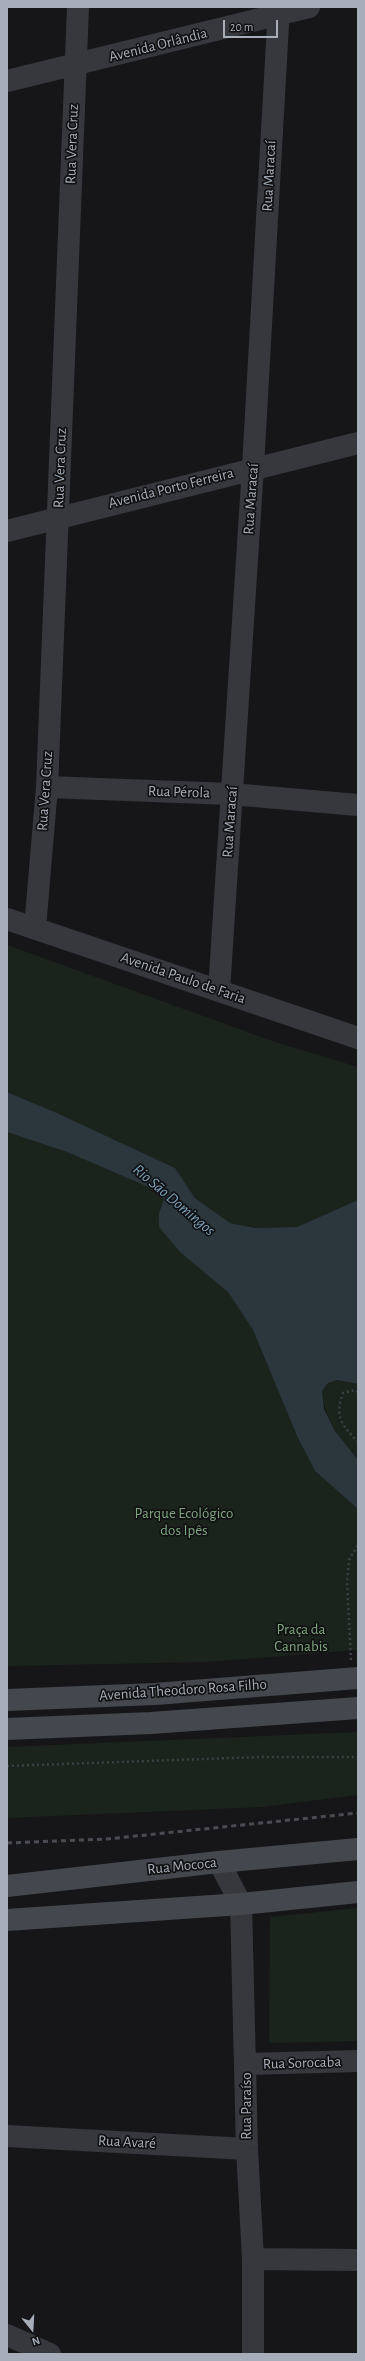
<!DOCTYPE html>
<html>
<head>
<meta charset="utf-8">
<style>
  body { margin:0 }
  #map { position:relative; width:365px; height:2361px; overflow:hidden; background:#161618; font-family:"Alegreya Sans",sans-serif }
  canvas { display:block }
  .frame { position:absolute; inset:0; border:8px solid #a7aeb9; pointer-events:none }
  .north { position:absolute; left:12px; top:2309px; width:40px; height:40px; -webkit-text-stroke:3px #111113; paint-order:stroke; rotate:162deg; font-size:11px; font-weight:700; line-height:16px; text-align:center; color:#a7aeb9 }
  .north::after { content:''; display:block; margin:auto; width:14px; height:18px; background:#a7aeb9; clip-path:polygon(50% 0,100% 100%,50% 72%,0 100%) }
  .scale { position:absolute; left:223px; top:20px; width:55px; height:18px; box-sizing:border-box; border:2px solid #a7aeb9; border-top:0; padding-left:5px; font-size:12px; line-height:14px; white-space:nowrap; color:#a7aeb9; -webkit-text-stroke:3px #111113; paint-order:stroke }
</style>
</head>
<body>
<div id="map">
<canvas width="365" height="2361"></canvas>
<div class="frame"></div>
<div class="north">N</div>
<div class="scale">20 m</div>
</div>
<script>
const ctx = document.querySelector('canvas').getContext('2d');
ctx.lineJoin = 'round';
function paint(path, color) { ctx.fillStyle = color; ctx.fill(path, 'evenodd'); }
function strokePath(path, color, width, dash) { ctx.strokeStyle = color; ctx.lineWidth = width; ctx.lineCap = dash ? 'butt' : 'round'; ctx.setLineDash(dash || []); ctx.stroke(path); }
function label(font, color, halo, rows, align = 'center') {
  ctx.font = font + ' "Alegreya Sans",sans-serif'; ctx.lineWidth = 3.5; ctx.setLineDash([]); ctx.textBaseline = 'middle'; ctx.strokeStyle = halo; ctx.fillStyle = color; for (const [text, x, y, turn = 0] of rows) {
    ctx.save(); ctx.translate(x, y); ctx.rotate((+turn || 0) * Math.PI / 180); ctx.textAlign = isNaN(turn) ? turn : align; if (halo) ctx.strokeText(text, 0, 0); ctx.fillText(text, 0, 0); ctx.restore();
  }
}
paint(new Path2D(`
  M 7,945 L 275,1042 L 358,1067 L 358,1200 L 297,1227 L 255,1228 L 230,1223 L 195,1198 L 175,1168 L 57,1113 L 7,1092 Z
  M 7,1132 L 67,1152 L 153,1189 L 164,1199 L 159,1213 L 205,1272 L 228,1292 L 253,1330 L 297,1436 L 315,1471 L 358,1509 L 358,1650 L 207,1662 L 7,1666 Z
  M 337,1380 L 358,1384 L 358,1460 C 340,1437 325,1422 322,1391 L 328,1383 Z
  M 358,1732 L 358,1795 L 261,1807 L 7,1818 L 7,1747 Z
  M 358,1908 L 358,2041 L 269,2043 L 270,1917 Z`), '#1b241c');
paint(new Path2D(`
  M 7,1092 L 57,1113 L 175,1168 L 195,1198 L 230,1223 L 255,1228 L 297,1227 L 358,1200 L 358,1384 L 337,1380 L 328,1383 L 322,1391 L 324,1409 L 335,1431 L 358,1460 L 358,1509 L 315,1471 L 297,1436 L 253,1330 L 228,1292 L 180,1252 L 159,1227 L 159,1213 L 164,1199 L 153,1189 L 67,1152 L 7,1132 Z`), '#2b373d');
strokePath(new Path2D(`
  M 358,1392 L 355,1390 L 343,1393 C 334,1417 342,1425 358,1442
  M 351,1660 L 347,1582 L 349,1560 L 358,1545
  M 7,1766 L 260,1757 L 358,1757`), '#3c3f45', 2.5, [2, 3]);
strokePath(new Path2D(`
  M 7,81 L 309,7
  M 7,531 L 358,443
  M 47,787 L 231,794 L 358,805
  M 7,919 L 358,1038
  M 35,928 L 47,787 L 78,7
  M 219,991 L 253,467 L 279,7
  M 219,1862 L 241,1904 L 247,2149 L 253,2259 L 253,2354
  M 246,2064 L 358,2061
  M 7,2136 L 247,2149
  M 253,2259 L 358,2260
  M 7,2335 L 50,2354`), '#37383e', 22);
strokePath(new Path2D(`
  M 7,1700 L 155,1694 L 358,1678
  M 7,1729 L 151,1723 L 358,1708
  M 7,1886 L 219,1862 L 358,1849
  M 7,1920 L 241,1904 L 358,1892`), '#44474e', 22);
strokePath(new Path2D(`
  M 7,1843 L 107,1839 L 358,1813`), '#494c53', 3, [5, 4]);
label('15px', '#a7aeb9', '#111113', [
  ["Avenida Orlândia",158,45,-14],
  ["Rua Vera Cruz",72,144,-88],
  ["Rua Maracaí",269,176,-87],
  ["Rua Vera Cruz",60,468,-88],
  ["Avenida Porto Ferreira",171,488,-14],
  ["Rua Maracaí",251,499,-86],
  ["Rua Vera Cruz",45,791,-86],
  ["Rua Pérola",179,792,2],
  ["Rua Maracaí",230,822,-86],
  ["Avenida Paulo de Faria",183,978,19],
  ["Avenida Theodoro Rosa Filho",183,1690,-4],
  ["Rua Mococa",182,1866,-6],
  ["Rua Sorocaba",302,2063,-2],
  ["Rua Paraíso",246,2106,-90],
  ["Rua Avaré",127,2142,3]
]);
label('15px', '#7da67c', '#111113', [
  ["Parque Ecológico",184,1513],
  ["dos Ipês",184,1530],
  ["Praça da",301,1629],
  ["Cannabis",301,1646]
]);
label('italic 16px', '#7aa0b8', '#111113', [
  ["Rio São Domingos",174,1200,40]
]);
</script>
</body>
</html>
